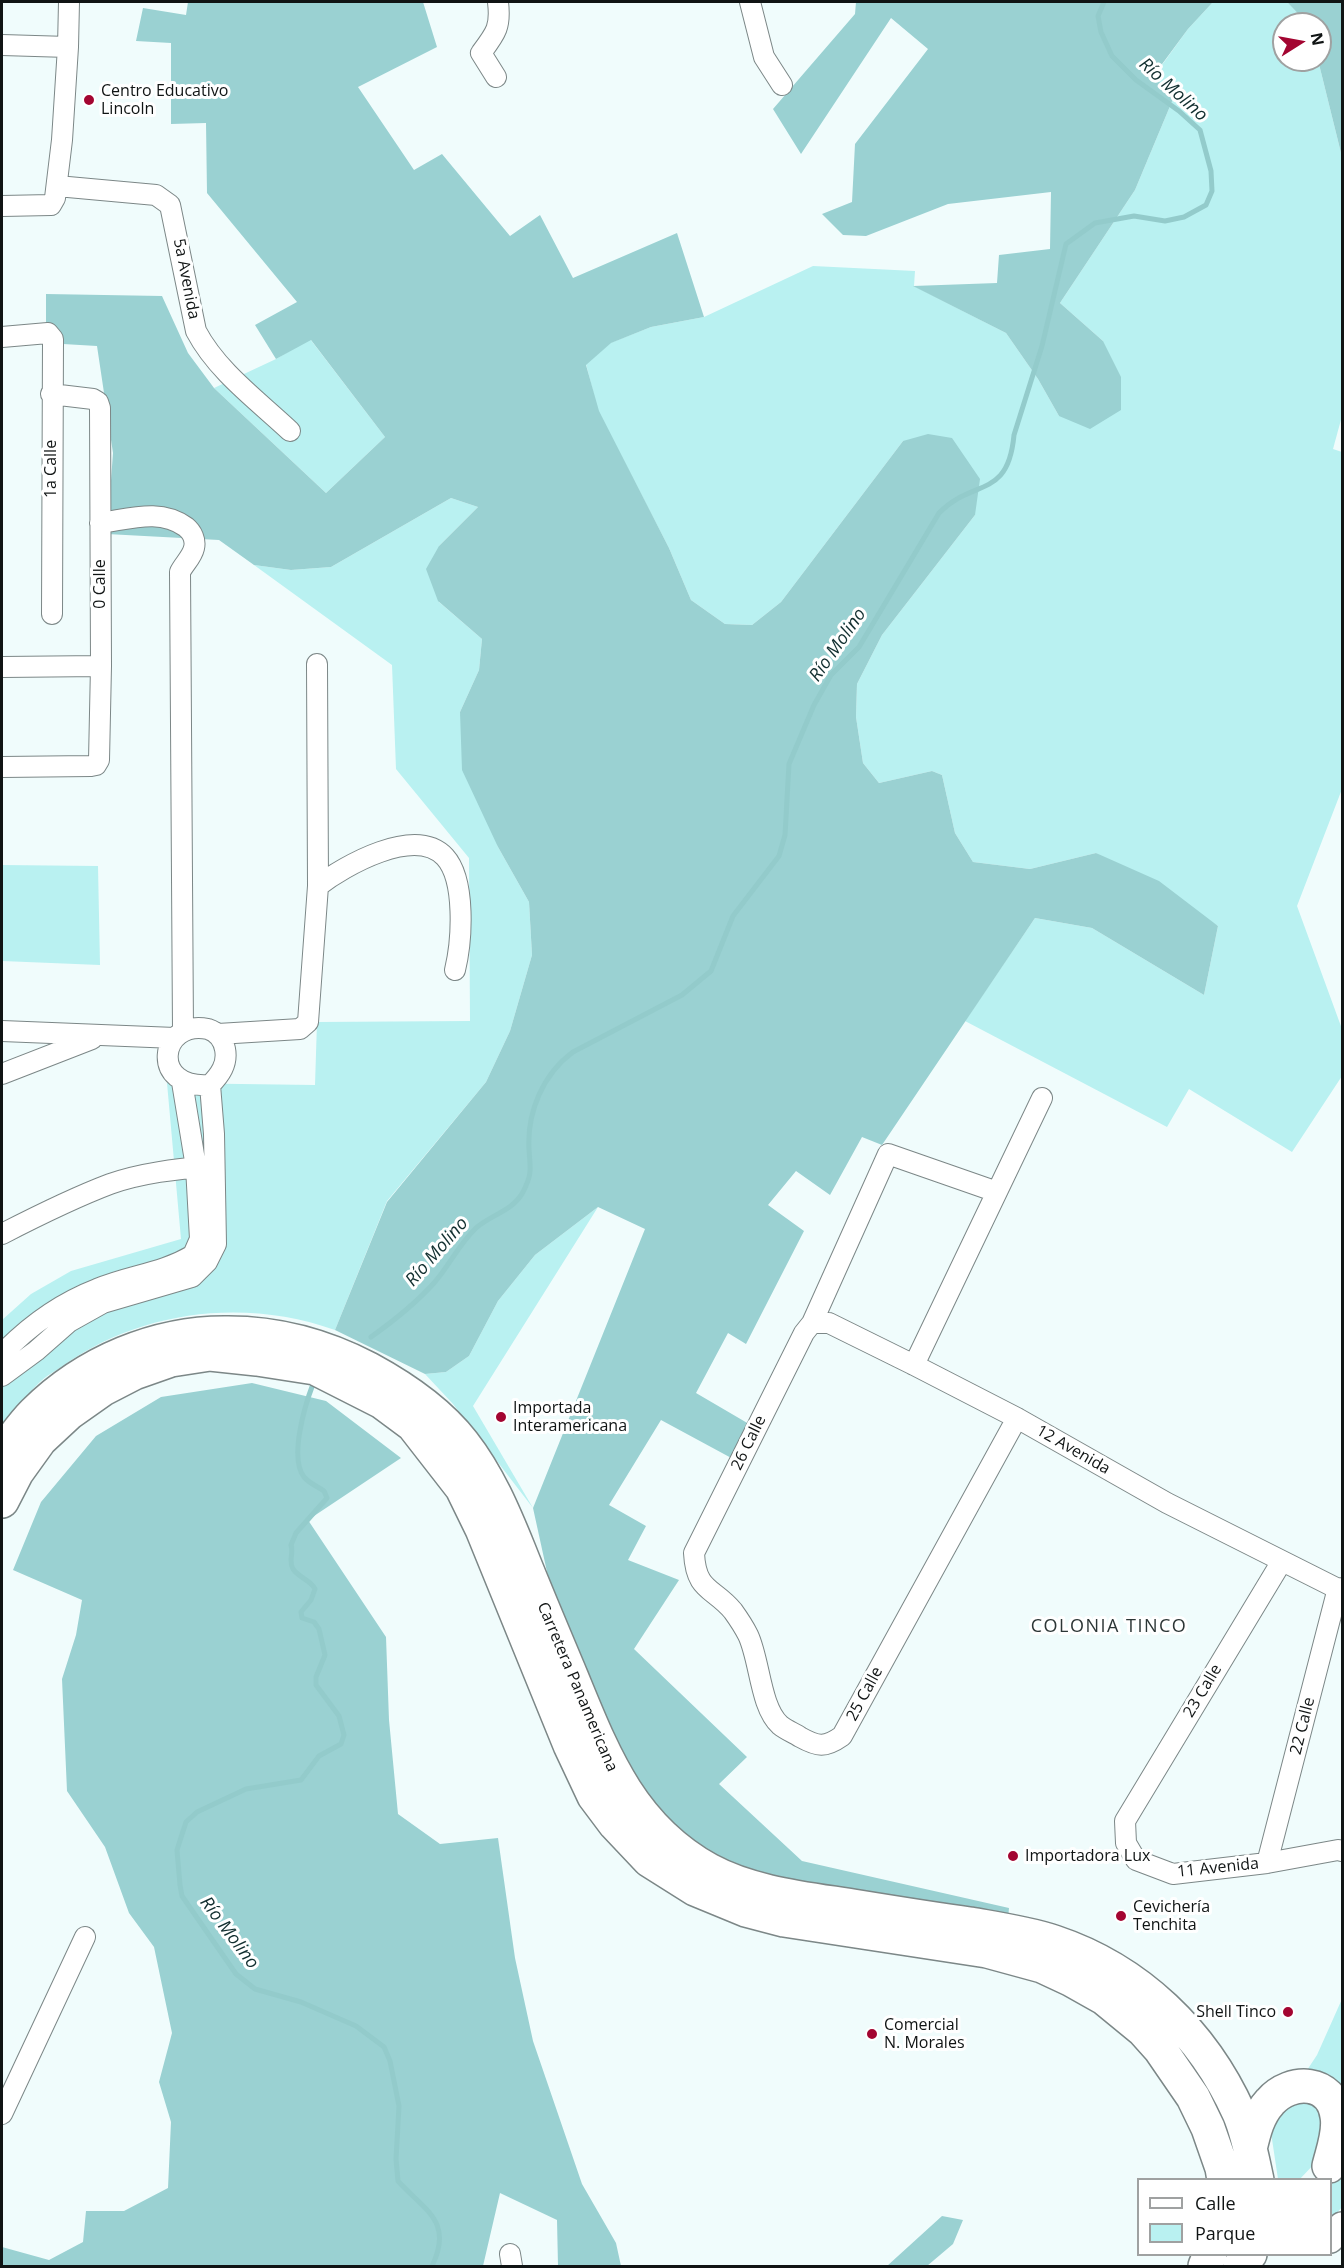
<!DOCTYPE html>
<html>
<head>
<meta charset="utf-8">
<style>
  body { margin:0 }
  #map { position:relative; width:1344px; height:2268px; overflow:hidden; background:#f0fcfc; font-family:"Open Sans",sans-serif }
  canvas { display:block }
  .frame { position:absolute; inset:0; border:3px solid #101414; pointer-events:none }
  .legend { position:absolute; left:1137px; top:2178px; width:195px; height:78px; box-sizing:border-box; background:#fff; border:2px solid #9fa1a1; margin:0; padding:8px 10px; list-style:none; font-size:18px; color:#101414 }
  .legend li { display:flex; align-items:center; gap:12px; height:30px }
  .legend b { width:30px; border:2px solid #9fa1a1 }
  .north { position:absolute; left:1272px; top:12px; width:60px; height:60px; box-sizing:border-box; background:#fff; border:2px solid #9fa1a1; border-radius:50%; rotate:79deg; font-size:16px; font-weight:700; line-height:24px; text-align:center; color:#101414 }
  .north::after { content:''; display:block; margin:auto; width:21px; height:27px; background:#a30531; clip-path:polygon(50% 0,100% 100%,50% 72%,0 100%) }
</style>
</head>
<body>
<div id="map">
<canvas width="1344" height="2268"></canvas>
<div class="frame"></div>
<ul class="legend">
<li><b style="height:8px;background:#fff"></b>Calle</li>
<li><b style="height:16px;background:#b9f1f1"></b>Parque</li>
</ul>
<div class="north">N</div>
</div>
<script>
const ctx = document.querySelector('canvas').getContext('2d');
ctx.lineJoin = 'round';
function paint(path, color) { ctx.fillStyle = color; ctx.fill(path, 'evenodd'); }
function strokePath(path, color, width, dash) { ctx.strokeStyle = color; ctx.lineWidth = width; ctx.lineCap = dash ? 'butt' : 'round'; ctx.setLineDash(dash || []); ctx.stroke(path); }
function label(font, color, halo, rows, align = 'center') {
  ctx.font = font + ' "Open Sans",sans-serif'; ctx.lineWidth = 6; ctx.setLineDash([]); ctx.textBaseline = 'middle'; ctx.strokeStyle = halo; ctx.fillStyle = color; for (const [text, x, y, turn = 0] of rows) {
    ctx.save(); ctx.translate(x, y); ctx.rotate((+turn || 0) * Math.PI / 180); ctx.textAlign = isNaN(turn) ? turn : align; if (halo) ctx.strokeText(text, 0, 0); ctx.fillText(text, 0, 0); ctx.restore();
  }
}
paint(new Path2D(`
  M 1213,2 L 1287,2 L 1308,24 L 1284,24 L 1284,60 L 1318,60 L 1342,157 L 1342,416 L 1333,449 L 1342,452 L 1342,789 L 1297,906 L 1342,1029 L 1342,1076 L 1292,1152 L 1189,1089 L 1167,1127 L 965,1021 L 1035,918 L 1092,928 L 1204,995 L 1218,926 L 1096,853 L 1030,869 L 973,862 L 955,833 L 942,775 L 932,771 L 879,783 L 863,763 L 856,717 L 857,684 L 882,635 L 975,515 L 903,441 L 781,602 L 752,625 L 725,624 L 691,600 L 669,548 L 598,411 L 586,364 L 610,343 L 651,327 L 704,317 L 813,266 L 915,271 L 914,286 L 1006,333 L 1038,379 L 1059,416 L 1103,341 L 1060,303 L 1135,190 L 1173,99 L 1154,76 L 1188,29 Z
  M 310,339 L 385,437 L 326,493 L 214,388 L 276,359 Z
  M 451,498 L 478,507 L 439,546 L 439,602 L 482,639 L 479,670 L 460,712 L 498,847 L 529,902 L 532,955 L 510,1031 L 486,1082 L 387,1201 L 335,1330 C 245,1298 142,1310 64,1365 C 56,1371 45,1376 38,1384 C 24,1397 13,1415 2,1431 L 2,1320 L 31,1294 L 71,1271 L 181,1239 L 167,1083 L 315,1085 L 317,1022 L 470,1021 L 469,858 L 396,769 L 392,665 L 254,565 L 291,570 L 331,567 Z
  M 2,865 L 98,866 L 100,965 L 2,961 Z
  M 598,1207 L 473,1406 L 533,1508 L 453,1404 L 425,1374 L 446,1372 L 469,1356 L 498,1301 L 535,1255 Z
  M 1342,1999 L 1342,2120 L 1316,2162 L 1299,2180 L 1278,2179 L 1270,2126 L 1317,2055 Z
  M 1342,2159 L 1342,2207 L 1331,2220 L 1330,2180 Z`), '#b9f1f1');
paint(new Path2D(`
  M 188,2 L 423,2 L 437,47 L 358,87 L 414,170 L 442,154 L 510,236 L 540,215 L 573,278 L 677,233 L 704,317 L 651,327 L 611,343 L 586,365 L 599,411 L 669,548 L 691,600 L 725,624 L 752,625 L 781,602 L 903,441 L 928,434 L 952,438 L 980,479 L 975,515 L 882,635 L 857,684 L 856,717 L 863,763 L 879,783 L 932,771 L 942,775 L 955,833 L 973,862 L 1030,869 L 1096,853 L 1159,881 L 1218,926 L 1204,995 L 1092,928 L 1035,918 L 882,1145 L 862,1137 L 830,1195 L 796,1171 L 768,1205 L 804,1231 L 746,1344 L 728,1333 L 696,1393 L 749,1424 L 735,1460 L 661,1420 L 609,1505 L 646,1526 L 628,1560 L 679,1580 L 634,1649 L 747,1757 L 719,1784 L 802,1861 L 1009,1908 L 1008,1919 L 764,1880 L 709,1857 L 657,1810 L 608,1735 L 549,1581 L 533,1508 L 645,1229 L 598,1207 L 535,1255 L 498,1301 L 469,1356 L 446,1372 L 425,1374 L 335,1330 L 387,1202 L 486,1082 L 510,1031 L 532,955 L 529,902 L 498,847 L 462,770 L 460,712 L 479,670 L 482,639 L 438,601 L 426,569 L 439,546 L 478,507 L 451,498 L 331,567 L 291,570 L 254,565 L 219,540 L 107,534 L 113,453 L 97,346 L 46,343 L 46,294 L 162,296 L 188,353 L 214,388 L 326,493 L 385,437 L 311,340 L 276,359 L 255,325 L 297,302 L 207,193 L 206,123 L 171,124 L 171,43 L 136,41 L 143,8 L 186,15 Z
  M 856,2 L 1213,2 L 1188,29 L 1154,75 L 1173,99 L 1135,190 L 1060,303 L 1103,341 L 1121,377 L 1121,410 L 1090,429 L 1059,416 L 1038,379 L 1006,333 L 913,286 L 997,283 L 999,255 L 1050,249 L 1051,192 L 948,204 L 866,236 L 843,235 L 822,214 L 852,202 L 855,144 L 928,49 L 891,18 L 801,154 L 773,109 L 855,14 Z
  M 1287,2 L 1342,2 L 1342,157 L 1318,60 L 1320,60 L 1320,24 L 1308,24 Z
  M 252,1383 L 326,1401 L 401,1458 L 308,1520 L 386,1637 L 389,1720 L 398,1814 L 440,1844 L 498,1838 L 515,1958 L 533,2041 L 582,2184 L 616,2243 L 621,2266 L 558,2266 L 557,2220 L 500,2193 L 483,2266 L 2,2266 L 2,2247 L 49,2260 L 83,2242 L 86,2211 L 124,2211 L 168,2188 L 171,2122 L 159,2082 L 172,2033 L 154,1947 L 129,1913 L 105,1847 L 67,1791 L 62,1679 L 76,1635 L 82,1600 L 13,1570 L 41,1502 L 96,1436 L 161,1397 Z
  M 942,2216 L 963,2220 L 953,2244 L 927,2266 L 887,2266 Z`), '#9ad1d2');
strokePath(new Path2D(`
  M 371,1337 C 392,1322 417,1302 434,1283 C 449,1266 459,1244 476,1228 C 490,1215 513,1211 523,1192 C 533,1172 530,1169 529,1149 C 527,1112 543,1074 573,1052 L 682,995 L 711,971 L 733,916 L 779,856 L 785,835 L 789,764 L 814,705 L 831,675 L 859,647 L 939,513 C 973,478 1008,500 1014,435 L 1042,346 L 1066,244 L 1095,223 L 1134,216 L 1165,221 L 1184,217 L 1206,205 L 1212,191 L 1211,171 L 1200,130 L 1179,111 L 1136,80 L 1112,56 L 1101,32 L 1098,16 L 1104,2
  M 313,1384 C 305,1405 289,1458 304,1477 C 310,1484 317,1486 324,1491 L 327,1498 L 296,1533 L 291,1545 C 294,1553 288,1561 293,1569 C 299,1578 311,1580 315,1589 L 311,1600 L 301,1612 L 302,1618 L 314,1622 L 319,1629 L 325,1655 L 316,1677 L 316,1685 L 339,1716 L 344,1735 L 341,1744 L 319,1756 L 301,1780 L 246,1789 L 197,1812 L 186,1822 L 177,1850 L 180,1885 L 182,1896 L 236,1974 L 255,1989 L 301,2002 L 356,2026 L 384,2047 L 390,2061 L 399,2106 L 396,2159 L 398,2181 C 424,2210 454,2221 432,2266`), '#93cbcb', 5);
const minor = new Path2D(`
  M 750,2 L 764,57 L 782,85
  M 2,45 L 68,47
  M 496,77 L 481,53 C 496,33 501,27 498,2
  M 57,186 L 156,195 L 170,205 L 196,331 C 217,371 257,400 290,431
  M 2,206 L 51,205 L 55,198 L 62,140 L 68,47 L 69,2
  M 2,337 L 48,333 L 53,339 L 52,614
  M 100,523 C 130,519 160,508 186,527 C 192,532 196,540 194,548 C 192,557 184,564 180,572 L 183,1031
  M 2,667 L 101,666
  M 2,767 L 91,766 L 96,765 L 99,760 L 101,666 L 100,408 L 98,402 L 93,399 L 51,394
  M 318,886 C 344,866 415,825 445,857 C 466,880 462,941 455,970
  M 2,1031 L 175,1038
  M 218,1034 L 300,1029 L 308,1022 L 318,886 L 317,664
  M 2,1074 L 92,1039
  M 2,1234 C 37,1216 73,1198 110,1184 C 141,1173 177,1169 209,1166
  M 812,1323 L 888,1154 L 997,1192
  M 2,1354 C 28,1327 61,1303 97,1289 C 130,1275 161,1274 193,1255 L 200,1239 L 196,1167 L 182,1082
  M 914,1365 L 1042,1098
  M 2,1376 L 36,1351 L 69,1322 L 103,1303 L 192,1277 L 207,1262 L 216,1244 L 214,1134 L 210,1085 C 220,1075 228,1064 225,1049 C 223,1039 217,1032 208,1029 C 159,1019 149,1090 210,1085
  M 1017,1418 L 842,1736 C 825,1748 818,1747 800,1737 C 794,1733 786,1730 780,1725 C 760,1707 760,1660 748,1635 C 744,1627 738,1618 733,1611 C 713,1587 696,1592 694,1553 L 804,1333 L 812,1323 L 829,1323 L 914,1365 L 1017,1418 L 1167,1503 L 1342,1591
  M 1282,1561 L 1125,1821 L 1126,1843 L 1136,1860 L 1173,1874 L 1267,1863 L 1338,1850 L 1342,1851
  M 1267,1863 L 1338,1588
  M 2,2114 L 85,1937
  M 510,2254 L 512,2266`);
const secondary = new Path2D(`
  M 1330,2239 L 1342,2226`);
const trunk = new Path2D(`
  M 2,1453 C 12,1440 22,1425 34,1413 C 85,1362 157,1332 228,1333 C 278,1333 325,1346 369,1369 C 404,1388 439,1412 463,1443 C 488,1475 504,1513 519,1550 C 536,1593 554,1635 572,1678 C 604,1756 631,1827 709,1870 C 753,1894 810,1899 859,1907 C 896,1913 933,1919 970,1924 C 998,1929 1027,1933 1054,1942 C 1138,1970 1203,2033 1239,2113 C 1248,2134 1252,2157 1257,2180
  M 2,1501 L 17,1472 L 40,1440 L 69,1413 L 103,1389 L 134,1373 L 171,1360 L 210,1354 L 257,1359 L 315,1368 L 382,1402 L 413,1425 L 462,1488 L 482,1529 L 570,1745 L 594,1796 L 615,1824 L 649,1860 L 695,1889 L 746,1910 L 784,1920 L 987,1951 L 1042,1966 L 1072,1980 L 1104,1998 L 1143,2030 L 1160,2049 L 1193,2097 L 1208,2128 L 1222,2168 L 1224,2180
  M 1250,2149 C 1254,2132 1258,2115 1270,2102 C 1291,2078 1332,2080 1337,2116 C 1340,2132 1333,2150 1329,2166
  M 1205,2266 L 1210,2254
  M 1240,2266 L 1250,2254`);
strokePath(minor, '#7c8787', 22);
strokePath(secondary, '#7c8787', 30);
strokePath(trunk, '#7c8787', 36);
strokePath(minor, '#fff', 20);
strokePath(secondary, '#fff', 27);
strokePath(trunk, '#fff', 33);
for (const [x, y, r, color] of [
  [89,100,6,"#a30531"],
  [501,1417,6,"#a30531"],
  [1013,1856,6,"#a30531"],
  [1121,1916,6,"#a30531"],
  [1288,2012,6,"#a30531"],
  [872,2034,6,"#a30531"]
]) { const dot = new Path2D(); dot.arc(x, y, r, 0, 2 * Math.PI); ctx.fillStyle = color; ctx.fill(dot); strokePath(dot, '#fff', 2); }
label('16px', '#101414', '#fff', [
  ["Centro Educativo",101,91],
  ["Lincoln",101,109],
  ["Importada",513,1408],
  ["Interamericana",513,1426],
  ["Importadora Lux",1025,1856],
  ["Cevichería",1133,1907],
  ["Tenchita",1133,1925],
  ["Shell Tinco",1276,2012,"right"],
  ["Comercial",884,2025],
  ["N. Morales",884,2043]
], 'left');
label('16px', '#101414', '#fff', [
  ["5a Avenida",186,279,79],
  ["1a Calle",51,469,-90],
  ["0 Calle",100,584,-90],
  ["26 Calle",749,1443,-64],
  ["12 Avenida",1073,1450,30],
  ["Carretera Panamericana",577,1687,67],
  ["23 Calle",1203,1691,-59],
  ["25 Calle",865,1694,-62],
  ["22 Calle",1303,1726,-76],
  ["11 Avenida",1218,1868,-6]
]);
label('italic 18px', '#122f30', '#fff', [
  ["Río Molino",1173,90,42],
  ["Río Molino",838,645,-55],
  ["Río Molino",437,1252,-49],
  ["Río Molino",229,1933,53]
]);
ctx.letterSpacing = '1.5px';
label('18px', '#2c3636', '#fff', [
  ["COLONIA TINCO",1109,1627]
]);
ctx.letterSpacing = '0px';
</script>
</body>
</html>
